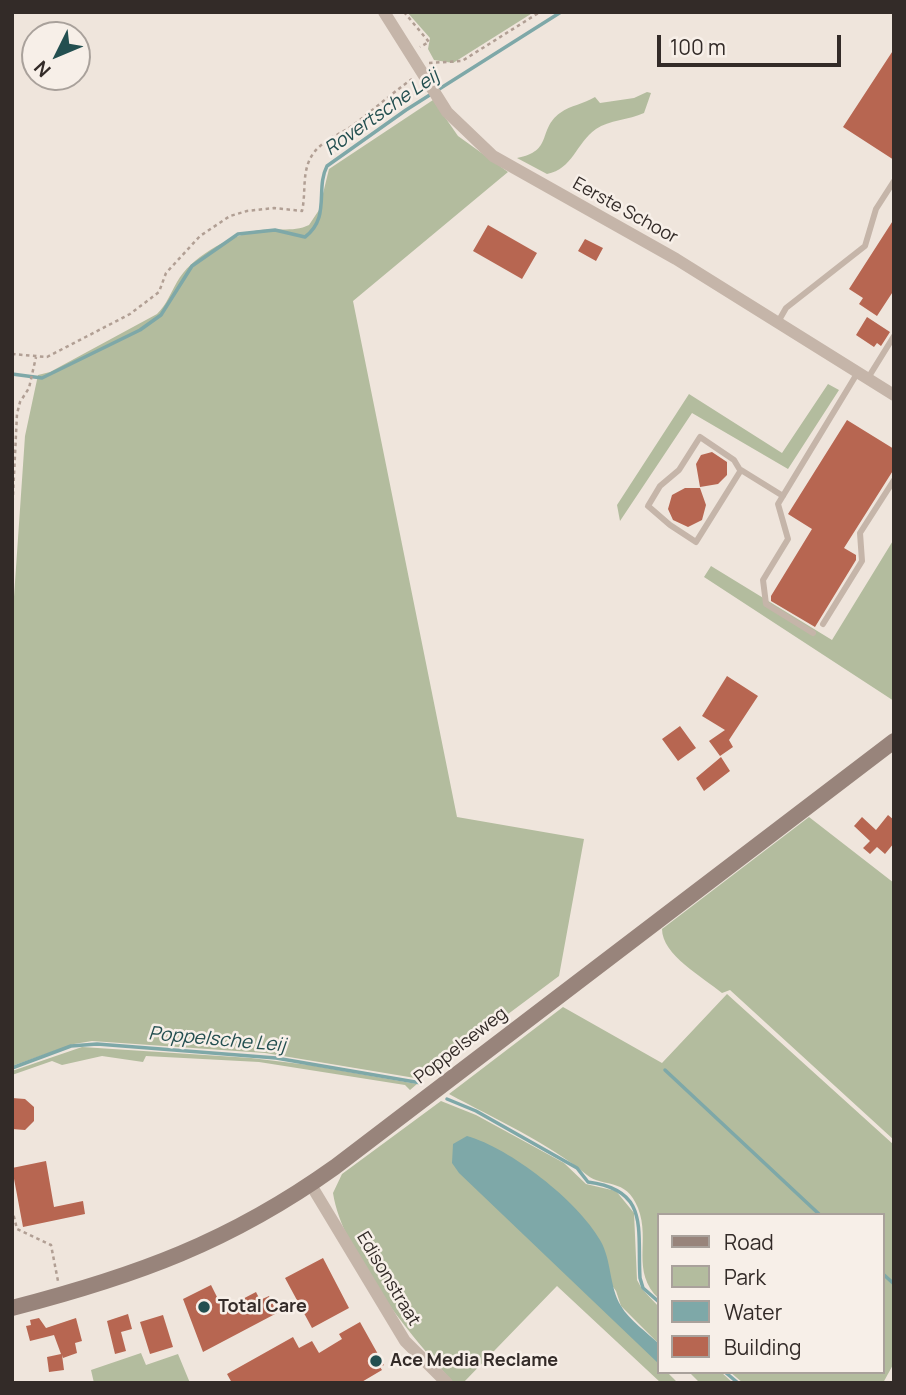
<!DOCTYPE html>
<html>
<head>
<meta charset="utf-8">
<style>
  body { margin:0 }
  #map { position:relative; width:906px; height:1395px; overflow:hidden; background:#efe5dc; font-family:Manrope,sans-serif }
  canvas { display:block }
  .frame { position:absolute; inset:0; border:14px solid #332b28; pointer-events:none }
  .legend { position:absolute; left:657px; top:1213px; width:228px; height:161px; box-sizing:border-box; background:#f7efe8; border:2px solid #a9a19b; margin:0; padding:9px 12px; list-style:none; font-size:21px; color:#332b28 }
  .legend li { display:flex; align-items:center; gap:14px; height:35px }
  .legend b { width:35px; border:2px solid #a9a19b }
  .north { position:absolute; left:21px; top:21px; width:70px; height:70px; box-sizing:border-box; background:#f7efe8; border:2px solid #a9a19b; border-radius:50%; rotate:227deg; font-size:19px; font-weight:700; line-height:28px; text-align:center; color:#332b28 }
  .north::after { content:''; display:block; margin:auto; width:24px; height:32px; background:#234f50; clip-path:polygon(50% 0,100% 100%,50% 72%,0 100%) }
  .scale { position:absolute; left:657px; top:35px; width:184px; height:32px; box-sizing:border-box; border:4px solid #332b28; border-top:0; padding-left:9px; font-size:21px; line-height:24px; white-space:nowrap; color:#332b28; -webkit-text-stroke:5px #f7efe8; paint-order:stroke }
</style>
</head>
<body>
<div id="map">
<canvas width="906" height="1395"></canvas>
<div class="frame"></div>
<ul class="legend">
<li><b style="height:9px;background:#98847b"></b>Road</li>
<li><b style="height:19px;background:#b3bc9e"></b>Park</li>
<li><b style="height:19px;background:#7ea8a8"></b>Water</li>
<li><b style="height:19px;background:#b76651"></b>Building</li>
</ul>
<div class="north">N</div>
<div class="scale">100 m</div>
</div>
<script>
const ctx = document.querySelector('canvas').getContext('2d');
ctx.lineJoin = 'round';
function paint(path, color) { ctx.fillStyle = color; ctx.fill(path, 'evenodd'); }
function strokePath(path, color, width, dash) { ctx.strokeStyle = color; ctx.lineWidth = width; ctx.lineCap = dash ? 'butt' : 'round'; ctx.setLineDash(dash || []); ctx.stroke(path); }
function label(font, color, halo, rows, align = 'center') {
  ctx.font = font + ' Manrope,sans-serif'; ctx.lineWidth = 5; ctx.setLineDash([]); ctx.textBaseline = 'middle'; ctx.strokeStyle = halo; ctx.fillStyle = color; for (const [text, x, y, turn = 0] of rows) {
    ctx.save(); ctx.translate(x, y); ctx.rotate((+turn || 0) * Math.PI / 180); ctx.textAlign = isNaN(turn) ? turn : align; if (halo) ctx.strokeText(text, 0, 0); ctx.fillText(text, 0, 0); ctx.restore();
  }
}
paint(new Path2D(`
  M 407,12 L 534,12 L 453,63 L 434,60 L 428,49 L 430,38 Z
  M 647,92 L 651,93 L 644,113 C 629,120 609,120 596,129 C 576,143 573,169 547,174 L 517,158 C 554,151 537,130 560,113 C 571,105 584,104 595,97 L 600,103 L 634,98 Z
  M 433,100 L 458,136 L 508,172 L 353,301 L 457,817 L 584,839 L 559,976 L 421,1079 L 265,1053 L 92,1041 L 74,1044 L 12,1066 L 12,626 L 25,436 L 38,375 L 50,372 L 157,314 C 167,304 170,294 177,282 C 191,257 227,238 254,231 C 272,227 293,233 309,225 L 319,210 L 329,169 Z
  M 828,384 L 839,390 L 788,469 L 692,413 L 620,521 L 617,505 L 689,394 L 782,453 Z
  M 894,539 L 894,701 L 704,577 L 711,566 L 832,640 Z
  M 809,817 L 894,883 L 894,1140 L 730,990 L 722,993 C 703,977 662,955 662,929 Z
  M 727,994 L 894,1145 L 894,1363 L 883,1383 L 743,1383 L 730,1372 L 883,1372 L 883,1215 L 659,1215 L 659,1299 C 630,1271 651,1241 638,1208 C 626,1177 603,1188 587,1175 C 547,1142 495,1119 449,1094 L 563,1007 L 662,1063 Z
  M 82,1047 L 251,1058 L 309,1065 L 417,1084 L 410,1090 L 405,1085 L 259,1062 L 146,1056 L 143,1062 L 102,1056 L 62,1065 L 52,1061 L 12,1075 L 12,1071 Z
  M 441,1101 L 476,1115 L 564,1163 L 586,1184 L 616,1191 L 634,1213 L 637,1280 L 642,1289 L 659,1307 L 659,1344 L 621,1306 L 616,1291 L 526,1168 L 659,1364 L 659,1372 L 667,1372 L 678,1383 L 661,1383 L 557,1286 L 463,1383 L 454,1383 C 413,1339 342,1253 333,1193 L 342,1174 Z
  M 141,1353 L 146,1365 L 178,1354 L 190,1383 L 94,1383 L 91,1370 Z
  M 689,1372 L 721,1372 L 733,1383 L 700,1383 Z`), '#b3bc9e');
paint(new Path2D(`
  M 467,1136 C 510,1148 578,1201 600,1240 C 612,1260 609,1287 621,1306 C 629,1320 648,1333 659,1344 L 659,1364 L 459,1173 L 452,1163 L 453,1144 Z`), '#7ea8a8');
strokePath(new Path2D(`
  M 12,374 L 42,378 L 140,330 L 161,315 L 192,266 L 238,234 L 275,230 L 305,237 C 331,217 315,189 327,166 L 406,110 L 561,12
  M 12,1068 L 71,1046 L 97,1044 L 276,1058 L 421,1083
  M 665,1070 L 820,1215
  M 447,1099 L 476,1111 L 577,1168 L 588,1182 C 650,1190 637,1229 640,1278 L 643,1288 L 659,1302
  M 883,1274 L 894,1284
  M 725,1372 L 738,1383`), '#7ea8a8', 3.5);
paint(new Path2D(`
  M 894,49 L 894,160 L 843,127 Z
  M 894,219 L 894,290 L 877,316 L 859,304 L 863,298 L 849,289 Z
  M 488,225 L 537,253 L 522,279 L 473,251 Z
  M 585,239 L 603,248 L 596,261 L 578,251 Z
  M 867,317 L 890,332 L 881,346 L 877,343 L 874,347 L 856,335 Z
  M 847,420 L 894,449 L 894,469 L 844,548 L 856,555 L 856,560 L 815,627 L 771,601 L 771,596 L 812,529 L 788,514 Z
  M 712,452 L 727,462 L 727,475 L 718,484 L 700,487 L 696,464 L 701,455 Z
  M 685,488 L 700,488 L 706,505 L 702,520 L 688,527 L 673,520 L 668,509 L 672,495 Z
  M 727,676 L 758,696 L 729,740 L 733,747 L 720,756 L 709,741 L 725,730 L 702,716 Z
  M 680,726 L 696,748 L 678,761 L 662,739 Z
  M 721,757 L 730,771 L 704,791 L 696,778 Z
  M 888,815 L 894,820 L 894,843 L 885,854 L 877,847 L 870,854 L 863,848 L 870,841 L 854,826 L 862,817 L 876,830 Z
  M 12,1098 L 25,1099 L 34,1107 L 34,1121 L 25,1130 L 12,1129 Z
  M 46,1161 L 54,1207 L 83,1201 L 85,1214 L 23,1227 L 12,1168 Z
  M 323,1258 L 349,1308 L 312,1328 L 285,1278 Z
  M 211,1285 L 219,1301 L 227,1297 L 231,1305 L 256,1292 L 260,1300 L 269,1296 L 277,1313 L 203,1352 L 183,1299 Z
  M 128,1314 L 132,1329 L 121,1332 L 126,1351 L 115,1354 L 107,1321 Z
  M 163,1315 L 173,1347 L 150,1354 L 140,1322 Z
  M 39,1318 L 46,1328 L 76,1318 L 82,1341 L 75,1343 L 77,1353 L 63,1358 L 62,1355 L 64,1370 L 49,1372 L 47,1357 L 61,1354 L 54,1335 L 30,1341 L 26,1326 L 31,1325 L 30,1320 Z
  M 360,1322 L 384,1365 L 380,1367 L 382,1370 L 360,1383 L 232,1383 L 227,1374 L 293,1337 L 299,1348 L 312,1341 L 319,1353 L 342,1339 L 339,1334 Z`), '#b76651');
strokePath(new Path2D(`
  M 404,12 L 429,42 L 420,47
  M 429,63 L 462,61 L 540,12
  M 12,354 L 47,357 L 130,314 L 159,292 L 166,273 L 200,236 L 230,216 L 247,211 L 274,208 L 302,211 C 306,194 302,175 310,159 C 318,142 337,136 352,126 C 372,111 391,94 412,79
  M 12,516 L 17,414 L 20,402 L 29,388 L 36,357
  M 12,1209 L 17,1229 L 51,1245 L 58,1281`), '#b19f94', 2.5, [3.5, 3.5]);
strokePath(new Path2D(`
  M 778,322 L 786,308 L 865,246 L 876,209 L 894,181
  M 868,378 L 894,336
  M 741,470 L 696,542 L 670,525 L 648,506 L 660,486 L 679,470 L 700,437 L 734,460 L 740,470 L 741,470 L 783,496
  M 823,624 L 862,561 L 860,533 L 894,480
  M 813,633 L 766,604 L 763,580 L 788,539 L 778,504 L 858,372`), '#c5b5a9', 6);
strokePath(new Path2D(`
  M 384,12 L 447,112 L 493,156 L 676,259 L 894,395
  M 311,1185 L 405,1341 L 447,1383`), '#c5b5a9', 12);
strokePath(new Path2D(`
  M 12,1308 C 136,1276 230,1242 335,1167 L 894,741`), '#98847b', 16);
for (const [x, y, r, color] of [
  [204,1307,7,"#234f50"],
  [376,1361,7,"#234f50"]
]) { const dot = new Path2D(); dot.arc(x, y, r, 0, 2 * Math.PI); ctx.fillStyle = color; ctx.fill(dot); strokePath(dot, '#f7efe8', 2.5); }
label('18px', '#332b28', '#f7efe8', [
  ["Eerste Schoor",625,211,29],
  ["Poppelseweg",461,1046,-38],
  ["Edisonstraat",388,1279,59]
]);
label('bold 18px', '#332b28', '#f7efe8', [
  ["Total Care",218,1307],
  ["Ace Media Reclame",390,1361]
], 'left');
label('italic 19px', '#234f50', '#f7efe8', [
  ["Rovertsche Leij",382,113,-35],
  ["Poppelsche Leij",217,1040,5]
]);
</script>
</body>
</html>
